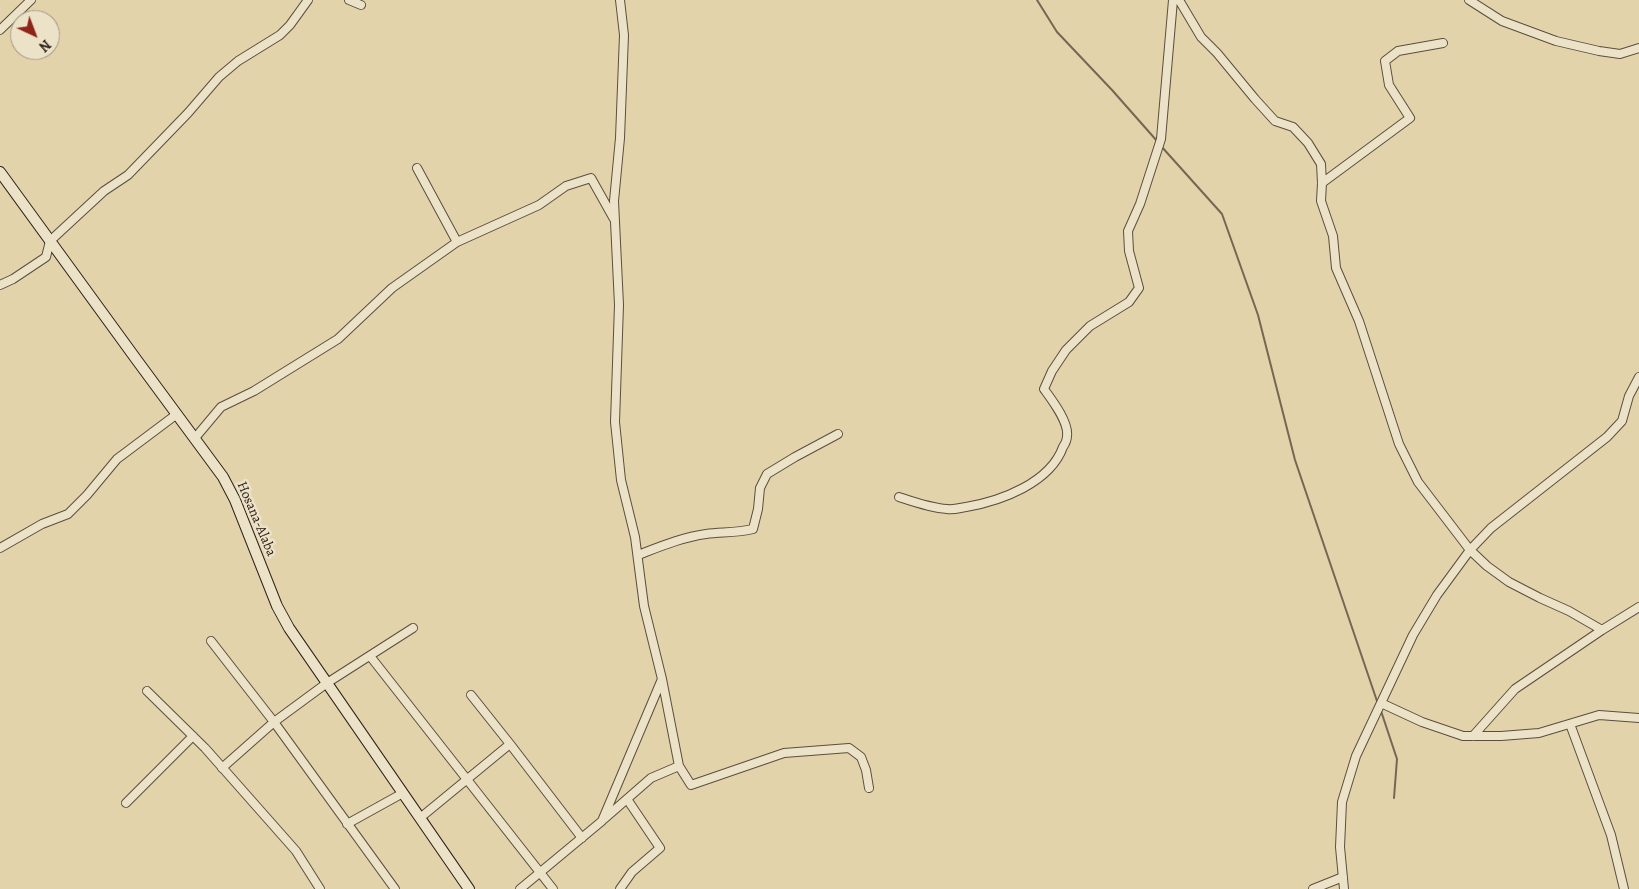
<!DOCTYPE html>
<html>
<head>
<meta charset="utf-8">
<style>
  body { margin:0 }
  #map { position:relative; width:1639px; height:889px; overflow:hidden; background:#e2d3aa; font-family:Alegreya,serif }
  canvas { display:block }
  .north { position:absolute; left:10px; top:10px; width:50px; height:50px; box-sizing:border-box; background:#ece2c8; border:1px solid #a09582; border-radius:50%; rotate:137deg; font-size:14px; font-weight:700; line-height:20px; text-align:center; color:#2e211a }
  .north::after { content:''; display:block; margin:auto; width:18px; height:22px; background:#8f2418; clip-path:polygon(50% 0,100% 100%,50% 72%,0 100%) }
</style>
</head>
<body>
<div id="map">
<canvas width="1639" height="889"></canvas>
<div class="north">N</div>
</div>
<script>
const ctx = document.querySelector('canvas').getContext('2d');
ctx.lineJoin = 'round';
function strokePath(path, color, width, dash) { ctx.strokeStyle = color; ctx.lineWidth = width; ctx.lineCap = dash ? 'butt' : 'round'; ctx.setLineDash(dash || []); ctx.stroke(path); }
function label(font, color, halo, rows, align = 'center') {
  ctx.font = font + ' Alegreya,serif'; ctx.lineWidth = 5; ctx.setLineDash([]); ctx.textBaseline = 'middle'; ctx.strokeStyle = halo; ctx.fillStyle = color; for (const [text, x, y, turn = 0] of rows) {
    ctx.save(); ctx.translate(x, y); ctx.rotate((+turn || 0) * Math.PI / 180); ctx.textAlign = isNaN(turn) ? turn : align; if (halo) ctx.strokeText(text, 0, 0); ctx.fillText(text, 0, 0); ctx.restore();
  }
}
strokePath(new Path2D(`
  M 1037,0 L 1057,32 L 1112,90 L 1157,141
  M 1161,146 L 1222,214 L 1258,315 L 1295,460 L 1378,704
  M 1381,711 L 1397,759 L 1394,798`), '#756753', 2);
const street = new Path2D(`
  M 349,0 L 361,5
  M 1179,0 L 1201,37 L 1217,53 L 1255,99 L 1275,121 L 1293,127 L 1308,143 L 1321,164 L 1322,183 L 1321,201 L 1333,236 L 1336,268 L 1359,321 L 1399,444 L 1418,482 L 1470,550 L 1487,566 L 1509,582 L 1540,598 L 1569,611 L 1602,630 L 1639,607
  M 1469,0 L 1502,21 L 1556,41 L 1599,51 L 1620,54 L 1639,48
  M 0,30 L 31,0
  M 417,168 L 457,242
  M 1322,183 L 1410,118 L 1389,85 L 1385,61 L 1398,51 L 1443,43
  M 0,285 L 13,279 L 46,257 L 50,241 L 104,191 L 128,175 L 188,113 L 219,77 L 238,61 L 280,35 L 290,25 L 308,0
  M 195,438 L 221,407 L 254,391 L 338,339 L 392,288 L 457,242 L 539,205 L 566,186 L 591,178 L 614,219
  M 899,497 C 914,502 931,508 947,509 C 953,510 960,508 966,507 C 1001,501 1050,483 1063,447 C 1065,444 1067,440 1067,436 C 1069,422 1052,400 1044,389 L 1052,371 L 1066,350 L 1090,326 L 1129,302 L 1139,288 L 1129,251 L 1128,231 L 1140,204 L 1161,139 L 1173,0
  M 0,548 L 42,524 L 68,514 L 87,495 L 117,459 L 177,414
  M 638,555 C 659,547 683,537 706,534 C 722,532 737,533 753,529 L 758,509 L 760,488 L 767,474 L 795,457 L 838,434
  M 211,641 L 274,722 L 395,889
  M 370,656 L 553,889
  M 662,679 L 679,766 L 691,785 L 784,753 L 849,748 L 861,757 L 866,770 L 869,788
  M 147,691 L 205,748 L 296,851 L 320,889
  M 471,695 L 510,744
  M 1381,703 L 1422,722 L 1463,736 L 1501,736 L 1539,733 L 1599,715 L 1639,718
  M 1570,724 L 1611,835 L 1624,889
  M 1473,736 L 1515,689 L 1602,630
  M 222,768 L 274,722 L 327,683 L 413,628
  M 126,803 L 193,736
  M 420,818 L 510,744 L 582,838
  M 604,819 L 651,778 L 679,766
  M 347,824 L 403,793
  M 520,889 L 602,821 L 662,679 L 644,606 L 635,537 L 621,480 L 615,422 L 619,305 L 614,201 L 620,138 L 624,35 L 620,0
  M 620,889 L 632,872 L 660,848 L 627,799
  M 1313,889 L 1343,877
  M 1344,889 L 1340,847 L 1342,802 L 1356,756 L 1413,635 L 1437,595 L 1470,550 L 1491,528 L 1607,437 L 1622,421 L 1629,396 L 1639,377`);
const secondary = new Path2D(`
  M 0,172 L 136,359 L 223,477 L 235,500 L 277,606 L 289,628 L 469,889`);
strokePath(street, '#5b4e3e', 10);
strokePath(secondary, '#2e211a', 12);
strokePath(street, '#ece2c8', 8);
strokePath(secondary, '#ece2c8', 10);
label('14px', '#2e211a', '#ece2c8', [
  ["Hosana-Alaba",256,519,67]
]);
</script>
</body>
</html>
